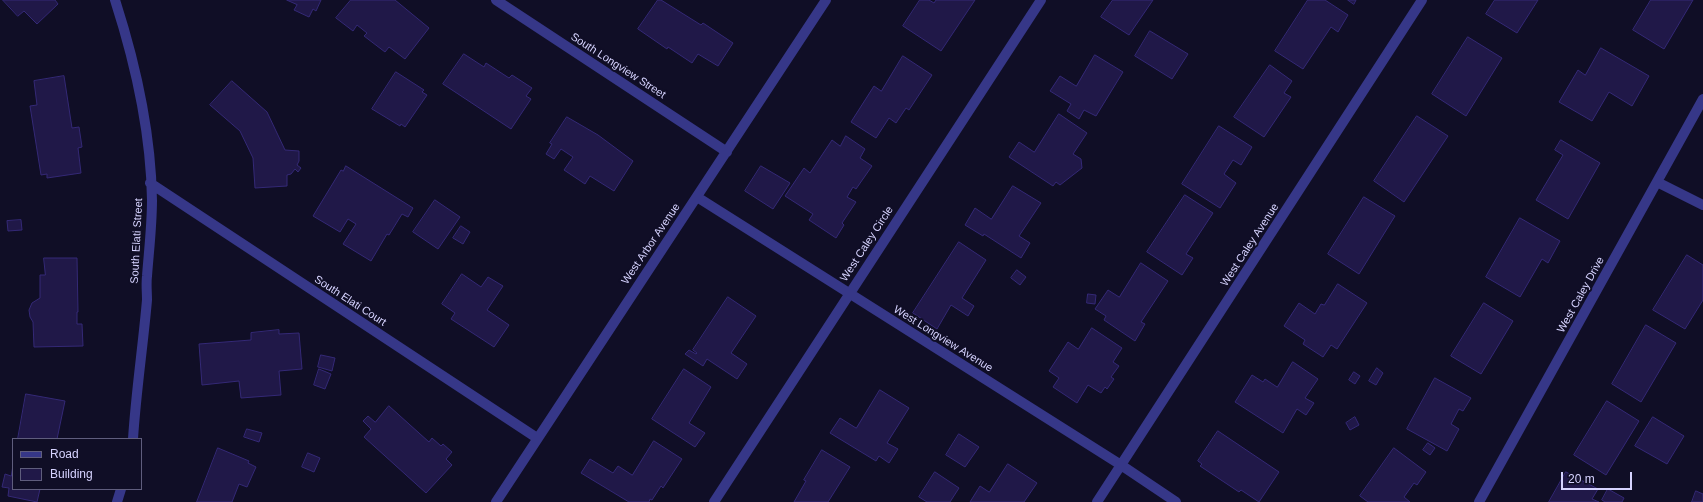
<!DOCTYPE html>
<html>
<head>
<meta charset="utf-8">
<style>
  body { margin:0 }
  #map { position:relative; width:1703px; height:502px; overflow:hidden; background:#100e26; font-family:Arial,sans-serif }
  canvas { display:block }
  .legend { position:absolute; left:12px; top:438px; width:130px; height:52px; box-sizing:border-box; background:#100e26; border:1px solid #5f5d7d; margin:0; padding:5px 7px; list-style:none; font-size:12px; color:#d6d3ff }
  .legend li { display:flex; align-items:center; gap:8px; height:20px }
  .legend b { width:20px; border:1px solid #5f5d7d }
  .scale { position:absolute; left:1561px; top:472px; width:71px; height:18px; box-sizing:border-box; border:2px solid #d6d3ff; border-top:0; padding-left:5px; font-size:12px; line-height:14px; white-space:nowrap; color:#d6d3ff; -webkit-text-stroke:3px #100e26; paint-order:stroke }
</style>
</head>
<body>
<div id="map">
<canvas width="1703" height="502"></canvas>
<ul class="legend">
<li><b style="height:5px;background:#363788"></b>Road</li>
<li><b style="height:11px;background:#201848"></b>Building</li>
</ul>
<div class="scale">20 m</div>
</div>
<script>
const ctx = document.querySelector('canvas').getContext('2d');
ctx.lineJoin = 'round';
function paint(path, color) { ctx.fillStyle = color; ctx.fill(path, 'evenodd'); }
function strokePath(path, color, width, dash) { ctx.strokeStyle = color; ctx.lineWidth = width; ctx.lineCap = dash ? 'butt' : 'round'; ctx.setLineDash(dash || []); ctx.stroke(path); }
function label(font, color, halo, rows, align = 'center') {
  ctx.font = font + ' Arial,sans-serif'; ctx.lineWidth = 4; ctx.setLineDash([]); ctx.textBaseline = 'middle'; ctx.strokeStyle = halo; ctx.fillStyle = color; for (const [text, x, y, turn = 0] of rows) {
    ctx.save(); ctx.translate(x, y); ctx.rotate((+turn || 0) * Math.PI / 180); ctx.textAlign = isNaN(turn) ? turn : align; if (halo) ctx.strokeText(text, 0, 0); ctx.fillText(text, 0, 0); ctx.restore();
  }
}
const building = new Path2D(`
  M 3,0 L 55,0 L 58,4 L 37,24 L 24,11 L 18,16 Z
  M 287,0 L 321,0 L 316,11 L 313,9 L 309,17 L 294,10 L 297,5 Z
  M 351,0 L 395,0 L 429,28 L 405,59 L 389,47 L 385,52 L 364,36 L 367,33 L 357,25 L 353,31 L 336,18 Z
  M 658,0 L 661,0 L 701,25 L 703,23 L 733,43 L 718,66 L 698,54 L 692,63 L 668,47 L 667,49 L 638,29 Z
  M 920,0 L 929,0 L 934,3 L 936,0 L 975,0 L 941,51 L 903,26 Z
  M 1113,0 L 1153,0 L 1129,35 L 1101,17 Z
  M 1308,0 L 1325,0 L 1348,15 L 1338,32 L 1331,27 L 1303,69 L 1275,51 Z
  M 1348,0 L 1356,0 L 1354,4 Z
  M 1495,0 L 1538,0 L 1517,33 L 1486,14 Z
  M 1651,0 L 1693,0 L 1664,49 L 1633,30 Z
  M 1150,31 L 1188,54 L 1172,79 L 1135,56 Z
  M 1468,37 L 1502,58 L 1466,116 L 1432,94 Z
  M 1601,48 L 1649,76 L 1632,106 L 1609,92 L 1592,121 L 1559,102 L 1578,70 L 1585,75 Z
  M 464,54 L 484,67 L 486,63 L 509,78 L 512,75 L 532,88 L 526,96 L 531,99 L 511,129 L 443,84 Z
  M 1095,55 L 1123,72 L 1096,116 L 1084,110 L 1079,119 L 1067,111 L 1071,104 L 1050,91 L 1060,76 L 1076,86 Z
  M 903,56 L 932,75 L 909,110 L 906,108 L 896,123 L 889,118 L 876,138 L 851,122 L 874,86 L 881,91 Z
  M 1270,65 L 1292,81 L 1284,93 L 1291,97 L 1264,137 L 1234,117 Z
  M 396,72 L 424,90 L 422,92 L 427,95 L 405,127 L 401,124 L 400,126 L 372,109 Z
  M 64,76 L 72,128 L 79,127 L 82,147 L 78,148 L 81,173 L 47,178 L 47,174 L 41,175 L 30,106 L 37,105 L 34,81 Z
  M 232,81 L 267,112 L 285,150 L 299,151 L 299,161 L 297,165 L 301,168 L 298,172 L 295,169 L 291,174 L 287,175 L 287,186 L 255,188 L 253,158 L 240,131 L 210,105 Z
  M 1059,114 L 1087,133 L 1073,154 L 1081,159 L 1082,168 L 1060,185 L 1056,182 L 1053,186 L 1009,157 L 1019,142 L 1034,152 Z
  M 1417,116 L 1448,136 L 1404,202 L 1374,181 Z
  M 567,117 L 598,135 L 633,161 L 614,191 L 590,176 L 585,184 L 564,170 L 573,157 L 561,149 L 554,159 L 546,154 L 552,144 L 550,143 Z
  M 1219,126 L 1252,147 L 1241,165 L 1233,160 L 1224,174 L 1236,183 L 1220,208 L 1182,184 Z
  M 846,136 L 865,149 L 860,158 L 872,166 L 856,189 L 853,187 L 847,197 L 856,202 L 842,223 L 844,225 L 836,238 L 809,220 L 813,214 L 785,196 L 804,168 L 810,173 L 832,140 L 840,146 Z
  M 1561,140 L 1600,163 L 1568,219 L 1536,200 L 1563,155 L 1555,150 Z
  M 346,166 L 413,208 L 408,217 L 402,214 L 389,235 L 387,234 L 371,261 L 343,244 L 356,224 L 348,219 L 340,232 L 313,216 L 341,170 L 343,171 Z
  M 761,166 L 790,183 L 773,209 L 745,191 Z
  M 1013,186 L 1041,203 L 1019,236 L 1030,243 L 1021,258 L 984,234 L 983,236 L 965,225 L 975,208 L 991,219 Z
  M 1185,195 L 1213,213 L 1186,254 L 1193,258 L 1182,275 L 1147,252 Z
  M 1364,197 L 1395,216 L 1359,274 L 1328,254 Z
  M 435,200 L 460,217 L 438,249 L 413,232 Z
  M 1520,218 L 1560,241 L 1548,263 L 1542,259 L 1520,297 L 1486,277 Z
  M 21,220 L 22,230 L 8,231 L 7,221 Z
  M 461,226 L 470,232 L 463,244 L 453,238 Z
  M 959,242 L 986,260 L 962,298 L 974,306 L 968,316 L 951,305 L 937,329 L 913,313 Z
  M 1687,255 L 1703,265 L 1703,300 L 1685,329 L 1653,310 Z
  M 44,258 L 77,258 L 78,312 L 77,312 L 77,324 L 82,324 L 83,346 L 34,347 L 33,322 L 30,317 L 29,310 L 32,303 L 40,298 L 40,275 L 45,275 Z
  M 1141,263 L 1168,281 L 1141,322 L 1145,324 L 1135,341 L 1104,320 L 1106,316 L 1095,309 L 1108,290 L 1119,297 Z
  M 1017,270 L 1026,277 L 1020,285 L 1011,278 Z
  M 462,274 L 481,287 L 488,277 L 503,286 L 487,310 L 509,325 L 494,347 L 451,319 L 455,313 L 442,304 Z
  M 1338,284 L 1367,303 L 1337,349 L 1331,345 L 1323,357 L 1303,344 L 1305,340 L 1284,326 L 1299,303 L 1315,314 L 1321,304 L 1324,305 Z
  M 1088,294 L 1096,295 L 1095,304 L 1087,303 Z
  M 728,297 L 756,316 L 731,353 L 747,364 L 737,379 L 707,359 L 703,366 L 685,354 L 689,350 L 696,354 L 697,353 L 693,350 Z
  M 1484,303 L 1513,321 L 1481,374 L 1451,356 Z
  M 1646,325 L 1676,343 L 1641,402 L 1612,384 Z
  M 1092,328 L 1122,348 L 1113,362 L 1119,366 L 1111,377 L 1114,379 L 1107,389 L 1105,387 L 1101,393 L 1088,385 L 1077,403 L 1053,387 L 1059,378 L 1049,371 L 1068,342 L 1078,349 Z
  M 279,330 L 279,334 L 299,333 L 302,369 L 279,371 L 281,395 L 241,398 L 239,381 L 202,385 L 199,344 L 251,340 L 251,333 Z
  M 321,355 L 335,358 L 332,371 L 318,367 Z
  M 1293,362 L 1318,379 L 1305,398 L 1314,403 L 1306,415 L 1297,409 L 1283,433 L 1235,402 L 1252,375 L 1263,382 L 1265,379 L 1277,387 Z
  M 1377,368 L 1383,373 L 1376,385 L 1369,381 Z
  M 319,369 L 331,374 L 325,389 L 314,385 Z
  M 684,369 L 711,387 L 689,423 L 705,433 L 695,447 L 652,419 Z
  M 1354,372 L 1360,376 L 1355,384 L 1349,380 Z
  M 1435,378 L 1471,398 L 1463,411 L 1459,409 L 1451,424 L 1459,429 L 1447,451 L 1407,429 Z
  M 880,390 L 909,408 L 887,443 L 898,449 L 889,463 L 879,456 L 876,461 L 830,433 L 840,418 L 856,428 Z
  M 26,394 L 65,401 L 57,439 L 18,439 Z
  M 1607,401 L 1639,421 L 1606,475 L 1574,455 Z
  M 389,406 L 429,442 L 432,438 L 441,446 L 443,444 L 452,452 L 446,459 L 452,465 L 426,493 L 364,437 L 371,429 L 363,421 L 368,416 L 375,422 Z
  M 1355,417 L 1359,425 L 1350,430 L 1346,423 Z
  M 1653,417 L 1684,436 L 1667,464 L 1635,446 Z
  M 247,429 L 262,433 L 259,442 L 244,437 Z
  M 1218,431 L 1279,472 L 1259,502 L 1241,490 L 1239,492 L 1200,466 L 1202,464 L 1198,461 Z
  M 959,434 L 979,447 L 965,467 L 946,455 Z
  M 654,441 L 682,459 L 663,488 L 661,486 L 652,500 L 650,499 L 649,502 L 629,502 L 581,473 L 590,459 L 613,473 L 618,466 L 632,475 Z
  M 1428,443 L 1435,448 L 1430,455 L 1423,450 Z
  M 218,448 L 249,461 L 248,463 L 256,467 L 247,487 L 239,484 L 232,502 L 197,502 Z
  M 1394,448 L 1426,472 L 1417,485 L 1414,483 L 1404,497 L 1410,502 L 1368,502 L 1360,496 Z
  M 822,450 L 850,467 L 828,502 L 794,502 L 806,481 L 804,480 Z
  M 308,453 L 320,458 L 314,472 L 302,467 Z
  M 1008,464 L 1037,483 L 1024,502 L 970,502 L 980,486 L 989,492 Z
  M 13,465 L 13,489 L 40,489 L 37,502 L 8,496 L 9,488 L 2,487 L 5,474 L 11,476 Z
  M 935,472 L 959,488 L 950,502 L 927,502 L 919,497 Z
  M 1566,472 L 1598,489 L 1592,499 L 1599,502 L 1549,502 Z
  M 1608,489 L 1624,498 L 1622,502 L 1605,502 L 1602,500 Z
  M 1696,491 L 1703,494 L 1703,502 L 1692,502 Z`);
paint(building, '#201848');
strokePath(building, '#342976', 1);
strokePath(new Path2D(`
  M 115,0 C 135,62 151,134 152,200 C 152,225 149,250 147,276 C 146,284 147,292 147,300 C 143,346 136,392 133,439
  M 496,0 L 727,152
  M 1657,182 L 1703,205
  M 150,183 L 537,438
  M 697,197 L 1121,465 L 1176,502
  M 117,502 L 121,489
  M 496,502 L 826,0
  M 714,502 L 1041,0
  M 1097,502 L 1422,0
  M 1479,502 L 1703,99`), '#363788', 10);
label('11px', '#d6d3ff', '#100e26', [
  ["South Longview Street",618,66,33],
  ["South Elati Street",137,241,-87],
  ["West Arbor Avenue",651,244,-56],
  ["West Caley Circle",867,244,-57],
  ["West Caley Avenue",1250,245,-57],
  ["West Caley Drive",1581,295,-61],
  ["South Elati Court",350,301,33],
  ["West Longview Avenue",943,339,32]
]);
</script>
</body>
</html>
